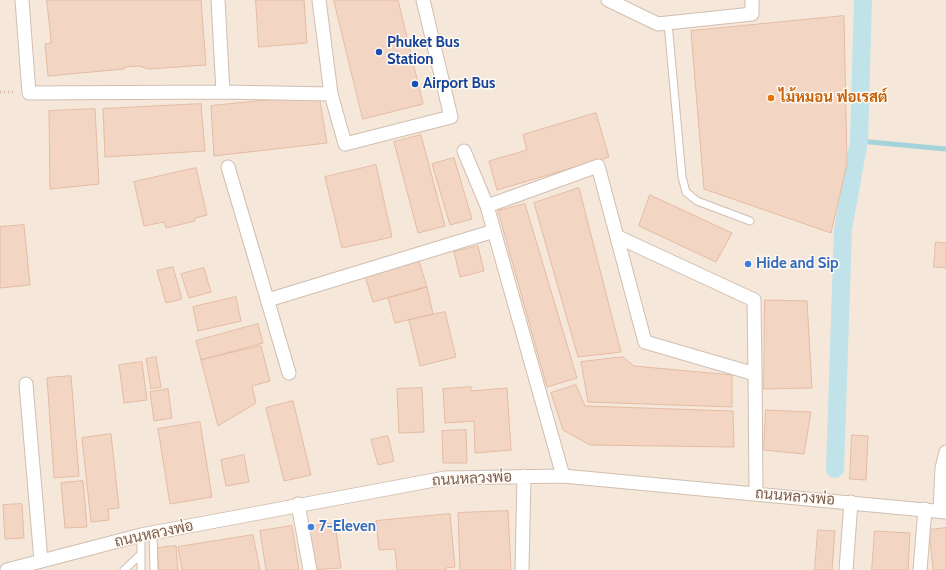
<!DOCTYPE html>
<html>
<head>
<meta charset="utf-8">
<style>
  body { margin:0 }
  canvas { display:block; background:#fdf6ec }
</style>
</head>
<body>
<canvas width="946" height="570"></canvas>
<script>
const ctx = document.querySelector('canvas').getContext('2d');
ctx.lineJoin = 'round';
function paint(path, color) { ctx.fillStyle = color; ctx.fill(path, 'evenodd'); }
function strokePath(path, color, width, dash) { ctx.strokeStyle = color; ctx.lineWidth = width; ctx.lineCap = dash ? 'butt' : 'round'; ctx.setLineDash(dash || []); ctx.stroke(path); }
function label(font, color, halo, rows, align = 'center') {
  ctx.font = font + ' Cabin,Sarabun,sans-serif'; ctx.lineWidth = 3; ctx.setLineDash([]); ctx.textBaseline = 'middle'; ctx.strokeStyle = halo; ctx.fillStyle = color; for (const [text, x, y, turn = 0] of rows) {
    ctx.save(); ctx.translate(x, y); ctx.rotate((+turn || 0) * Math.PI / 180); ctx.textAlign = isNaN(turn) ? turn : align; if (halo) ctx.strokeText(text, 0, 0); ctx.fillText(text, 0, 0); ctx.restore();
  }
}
paint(new Path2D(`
  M 0,0 L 946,0 L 946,570 L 0,570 Z`), '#f5e8da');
strokePath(new Path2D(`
  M 859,141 L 946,149`), '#a5d3da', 5);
strokePath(new Path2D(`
  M 835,469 L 843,229 L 859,141 L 863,0`), '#bfe3e8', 18);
const building = new Path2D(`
  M 47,0 L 201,0 L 206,65 L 149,69 L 139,66 L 124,67 L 124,69 L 48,76 L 45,44 L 51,43 Z
  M 256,0 L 304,0 L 307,43 L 259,47 Z
  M 334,0 L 398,0 L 423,104 L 363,119 Z
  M 844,16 L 847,164 L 831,233 L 704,189 L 691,31 Z
  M 319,95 L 327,143 L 214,156 L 211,106 Z
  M 201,104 L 205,151 L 105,157 L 103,109 Z
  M 95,109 L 99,184 L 50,189 L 49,111 Z
  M 596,113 L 609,157 L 497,190 L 489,161 L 527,150 L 523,135 Z
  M 421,135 L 445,226 L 418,233 L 394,142 Z
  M 454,158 L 472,219 L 450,225 L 432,164 Z
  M 376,165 L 392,237 L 342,248 L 325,177 Z
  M 196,168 L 207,215 L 195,218 L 195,221 L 166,228 L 164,222 L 144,226 L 134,182 Z
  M 579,188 L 621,352 L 578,357 L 534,203 Z
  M 650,195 L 732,233 L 716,262 L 639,226 Z
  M 525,204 L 577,378 L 547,387 L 498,211 Z
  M 24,225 L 30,285 L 0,288 L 0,227 Z
  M 936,242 L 946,243 L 946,268 L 934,267 Z
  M 478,246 L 484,271 L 460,277 L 454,252 Z
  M 419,261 L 427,287 L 373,302 L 365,276 Z
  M 173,267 L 182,299 L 166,303 L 157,271 Z
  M 204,268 L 211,292 L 189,298 L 181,274 Z
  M 427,287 L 433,314 L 395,323 L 388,298 Z
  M 236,297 L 241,321 L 198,331 L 193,307 Z
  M 765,300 L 807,301 L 812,388 L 764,389 Z
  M 445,312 L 456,357 L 420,366 L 409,320 Z
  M 258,324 L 263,343 L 201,360 L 196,341 Z
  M 261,346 L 270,381 L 252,386 L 256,403 L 218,426 L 201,360 Z
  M 156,357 L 161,387 L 151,389 L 146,359 Z
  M 623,357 L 634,366 L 732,375 L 732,407 L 588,402 L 581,362 Z
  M 142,362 L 147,400 L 124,403 L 119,365 Z
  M 71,376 L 79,476 L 54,478 L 47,378 Z
  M 576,385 L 585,406 L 733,411 L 734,447 L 590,445 L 563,430 L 551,393 Z
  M 471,387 L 471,391 L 507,388 L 511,450 L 475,453 L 474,421 L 445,423 L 443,389 Z
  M 422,388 L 424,432 L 399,433 L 397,389 Z
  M 168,389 L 172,418 L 154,421 L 150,392 Z
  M 293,401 L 311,475 L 284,481 L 266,408 Z
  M 766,410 L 811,412 L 804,454 L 764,450 Z
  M 200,422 L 212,497 L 170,504 L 158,429 Z
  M 466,430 L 467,463 L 443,463 L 442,431 Z
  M 111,434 L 119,508 L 108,509 L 109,520 L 91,522 L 82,438 Z
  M 852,435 L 868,436 L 866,480 L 850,479 Z
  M 388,436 L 394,461 L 378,465 L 371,440 Z
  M 244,455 L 249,482 L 226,486 L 221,460 Z
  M 83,481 L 87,527 L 65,528 L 61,483 Z
  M 22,504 L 24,538 L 5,539 L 3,505 Z
  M 508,511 L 511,570 L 460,570 L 458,513 Z
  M 450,514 L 455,567 L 446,568 L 446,570 L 397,570 L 395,549 L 379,550 L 376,521 Z
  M 335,523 L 341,568 L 312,570 L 306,527 Z
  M 292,526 L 299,570 L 266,570 L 260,531 Z
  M 946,528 L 946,570 L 933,570 L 929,530 Z
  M 818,530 L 835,531 L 832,570 L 815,570 Z
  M 875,531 L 910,533 L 908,570 L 872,570 Z
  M 253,535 L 260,570 L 182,570 L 178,547 Z
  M 176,546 L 178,570 L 159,570 L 157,548 Z`);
paint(building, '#f3d5c3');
strokePath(building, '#e6bba3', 1);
const service = new Path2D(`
  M 668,23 L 682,177 L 686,192 L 697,201 L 750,221
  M 153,533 L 154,570
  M 141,535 L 141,570
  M 124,570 L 141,554`);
const minor = new Path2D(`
  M 22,0 L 29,93 L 223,92 L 331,94
  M 218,0 L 223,92
  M 319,0 L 331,94 L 345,144 L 451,117 L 423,0
  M 608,0 L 658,24 L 752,14 L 752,0
  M 464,151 L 487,206 L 563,476
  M 228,167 L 289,373
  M 487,206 L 598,166 L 645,342 L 755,374 L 754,300 L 618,237
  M 268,300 L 494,231
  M 755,374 L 756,493
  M 26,384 L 41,561
  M 298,504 L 310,570
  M 940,511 L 942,468 L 946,452
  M 7,570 L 141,535 L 445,478 L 563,476 L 946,512
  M 522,570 L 524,476
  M 846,570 L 851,502
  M 920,570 L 925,509`);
strokePath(service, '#d1beb0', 9);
strokePath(minor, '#d1beb0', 15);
strokePath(new Path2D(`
  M 0,92 L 15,92`), '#d9b8a5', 2.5, [1, 3]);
strokePath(service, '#fff', 7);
strokePath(minor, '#fff', 13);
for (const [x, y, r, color] of [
  [379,52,4,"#1a4fb4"],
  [415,84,4,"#1a4fb4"],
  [771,98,4,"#e8710a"],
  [748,264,4,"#3f7fe0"],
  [311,527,4,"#3f7fe0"]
]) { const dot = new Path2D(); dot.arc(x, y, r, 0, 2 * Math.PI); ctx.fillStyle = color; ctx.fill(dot); strokePath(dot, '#fffaf3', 1.5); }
label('bold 15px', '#164399', '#fffaf3', [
  ["Phuket Bus",387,43],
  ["Station",387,60],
  ["Airport Bus",423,84]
], 'left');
label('bold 15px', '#c56008', '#fffaf3', [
  ["ไม้หมอน ฟอเรสต์",779,98]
], 'left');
label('bold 15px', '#366cbe', '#fffaf3', [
  ["Hide and Sip",756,264],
  ["7-Eleven",319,527]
], 'left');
label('15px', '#7a5c4d', '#fffaf3', [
  ["ถนนหลวงพ่อ",472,479,-3],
  ["ถนนหลวงพ่อ",795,497,5],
  ["ถนนหลวงพ่อ",154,534,-12]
]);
</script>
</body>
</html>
